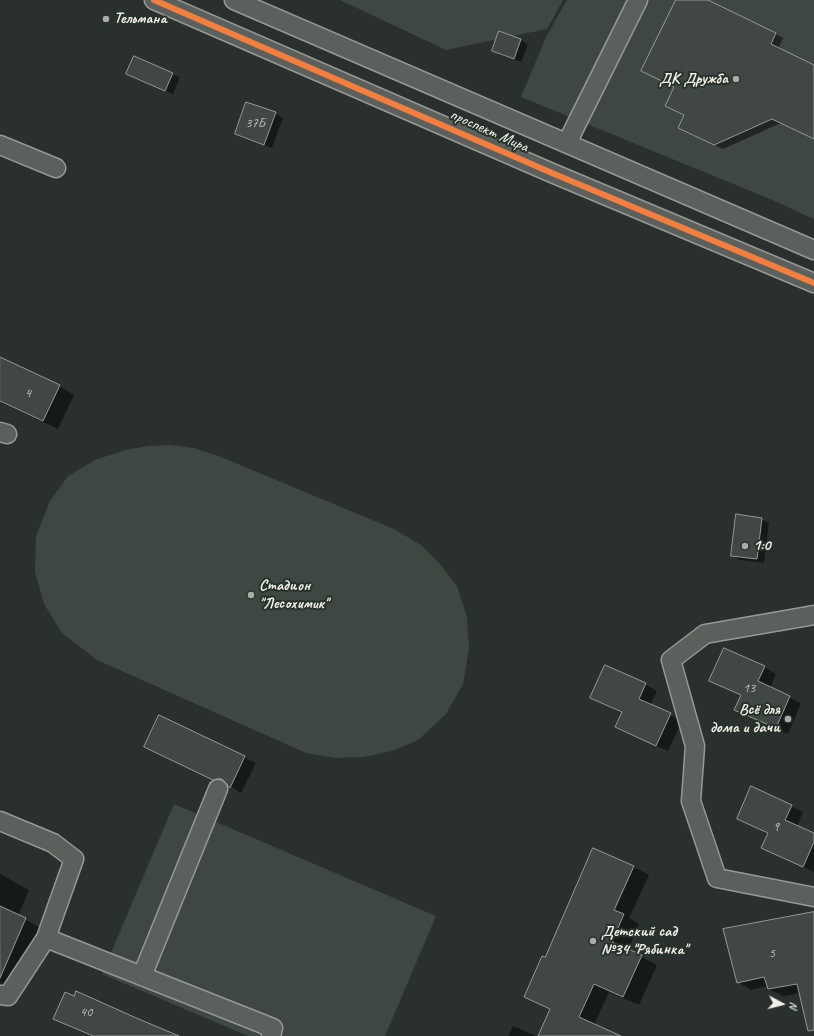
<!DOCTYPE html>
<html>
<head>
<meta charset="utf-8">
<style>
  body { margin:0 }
  #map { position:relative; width:814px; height:1036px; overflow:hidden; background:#29302d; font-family:Caveat,sans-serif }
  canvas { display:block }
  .north { position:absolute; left:762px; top:984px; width:40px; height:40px; -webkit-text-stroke:3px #26332d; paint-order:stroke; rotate:97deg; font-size:11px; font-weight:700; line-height:16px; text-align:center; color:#f4f1e8 }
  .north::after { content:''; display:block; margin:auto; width:14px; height:18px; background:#f4f1e8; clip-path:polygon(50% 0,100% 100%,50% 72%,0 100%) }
</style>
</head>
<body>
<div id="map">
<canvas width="814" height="1036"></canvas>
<div class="north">N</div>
</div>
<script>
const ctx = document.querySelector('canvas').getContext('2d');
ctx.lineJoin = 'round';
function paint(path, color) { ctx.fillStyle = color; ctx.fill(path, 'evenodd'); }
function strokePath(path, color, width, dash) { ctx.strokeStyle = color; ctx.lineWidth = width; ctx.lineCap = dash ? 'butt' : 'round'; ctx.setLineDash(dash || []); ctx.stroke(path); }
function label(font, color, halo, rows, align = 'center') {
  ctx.font = font + ' Caveat,sans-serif'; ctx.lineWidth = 4; ctx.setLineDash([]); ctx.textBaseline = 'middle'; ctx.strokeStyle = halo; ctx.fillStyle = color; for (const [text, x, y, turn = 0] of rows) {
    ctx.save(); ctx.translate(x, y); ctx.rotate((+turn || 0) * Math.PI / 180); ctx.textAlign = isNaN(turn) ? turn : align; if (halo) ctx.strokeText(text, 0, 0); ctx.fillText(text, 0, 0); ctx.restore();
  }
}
paint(new Path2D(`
  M 340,0 L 563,0 L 547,29 L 446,50 Z
  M 567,0 L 814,0 L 814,219 L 770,199 L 521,97 L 546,37 Z
  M 169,445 L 194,448 L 221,457 L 394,529 L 421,545 L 440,564 L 457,586 L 467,617 L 469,648 L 463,684 L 446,714 L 418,740 L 392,751 L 364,757 L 335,758 L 306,753 L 97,660 L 62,633 L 44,604 L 35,572 L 36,536 L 50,501 L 68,476 L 95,460 L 125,450 L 148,446 Z
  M 174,804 L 436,916 L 385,1036 L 248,1036 L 102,974 Z`), '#3e4742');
paint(new Path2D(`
  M 677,0 L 705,0 L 776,34 L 783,38 L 778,49 L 814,66 L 814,139 L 781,123 L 723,149 L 686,132 L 685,115 L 675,87 Z
  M 521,40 L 528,44 L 521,62 L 500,55 L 493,50 Z
  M 128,74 L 173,74 L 180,78 L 173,94 Z
  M 275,113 L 283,118 L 272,148 L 243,138 L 236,133 Z
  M 0,358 L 59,386 L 74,395 L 58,429 L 0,402 Z
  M 761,519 L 769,523 L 764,563 L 740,560 L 732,556 Z
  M 764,667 L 776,674 L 770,688 L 801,703 L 788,734 L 747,716 L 736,709 L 742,695 L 722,687 Z
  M 645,684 L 657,691 L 650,705 L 682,721 L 668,751 L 628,733 L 616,727 L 622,713 L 591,698 Z
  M 157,753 L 244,757 L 256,763 L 241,793 L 228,785 L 226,786 Z
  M 752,787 L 803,812 L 797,826 L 814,834 L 814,872 L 774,854 L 763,848 L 769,834 L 738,819 Z
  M 634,867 L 649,875 L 629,918 L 639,924 L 628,950 L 657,965 L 639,1005 L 609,992 L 594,1025 L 616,1036 L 539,1036 L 551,1010 L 525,997 L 545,958 L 611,914 L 613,915 Z
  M 0,874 L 29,890 L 18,916 L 47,931 L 21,992 L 0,983 Z
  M 814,914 L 814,1019 L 800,993 L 783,996 L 769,989 L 768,986 L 751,990 L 738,982 Z
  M 54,1018 L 177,1036 L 90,1036 L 70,1027 Z
  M 513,1026 L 536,1036 L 508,1036 Z`), '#0007');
const building = new Path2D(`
  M 676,0 L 708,0 L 776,33 L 771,44 L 814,65 L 814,139 L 772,119 L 714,145 L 678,128 L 684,115 L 665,106 L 674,87 L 641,71 Z
  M 499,31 L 521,39 L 514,59 L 492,51 Z
  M 134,56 L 173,73 L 165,91 L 126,74 Z
  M 246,102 L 276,112 L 264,145 L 235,134 Z
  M 0,357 L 60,385 L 43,421 L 0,401 Z
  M 736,514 L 762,518 L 757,559 L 731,556 Z
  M 724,648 L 765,666 L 758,681 L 790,696 L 776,728 L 734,710 L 741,695 L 709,681 Z
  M 605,665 L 646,683 L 639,699 L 671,713 L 656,746 L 615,727 L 622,712 L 590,698 Z
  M 159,715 L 245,756 L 230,788 L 222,779 L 217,779 L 213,780 L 144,747 Z
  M 751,786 L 792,805 L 785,820 L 814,833 L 814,842 L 803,867 L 761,848 L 768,833 L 737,819 Z
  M 593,848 L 634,866 L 614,910 L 624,914 L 612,942 L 642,955 L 623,997 L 594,984 L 579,1017 L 621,1036 L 538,1036 L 550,1009 L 524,997 L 542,956 L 545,957 Z
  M 0,906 L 26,918 L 0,978 Z
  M 814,912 L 814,1030 L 808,1031 L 797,984 L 768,989 L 764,977 L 737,983 L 723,929 Z
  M 76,991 L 134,1017 L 179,1036 L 93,1036 L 53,1019 L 65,992 L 74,996 Z`);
paint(building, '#414744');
strokePath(building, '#969996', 1);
const minor = new Path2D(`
  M 154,0 L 552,173 L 814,283
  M 234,0 L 814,250
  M 567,143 L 638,0
  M 0,145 L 56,168
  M 0,432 L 7,434
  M 814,615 L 705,634 L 671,660 L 695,746 L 691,801 L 717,878 L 814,897
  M 0,821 L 53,843 L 74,859 L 46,938 L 8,996 L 0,995
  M 46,938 L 273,1028 L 271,1036
  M 142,976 L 218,789`);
strokePath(minor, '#969996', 21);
strokePath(minor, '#5c605c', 18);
strokePath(new Path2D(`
  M 154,0 L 552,173 L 814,283`), '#f27e40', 6);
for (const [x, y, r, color] of [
  [106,19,4,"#adada7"],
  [736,79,4,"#adada7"],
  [745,546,4,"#adada7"],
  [251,595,4,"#adada7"],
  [788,719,4,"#adada7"],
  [593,941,4,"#adada7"]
]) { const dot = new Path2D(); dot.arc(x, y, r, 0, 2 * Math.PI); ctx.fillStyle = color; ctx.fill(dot); strokePath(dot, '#26332d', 1.5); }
label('14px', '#c7c6bf', null, [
  ["37Б",255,123],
  ["4",28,393],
  ["13",749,688],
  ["9",776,827],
  ["5",772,953],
  ["40",86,1012]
]);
label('bold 16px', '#f4f1e8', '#26332d', [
  ["Тельмана",114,19],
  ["ДК Дружба",728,79,"right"],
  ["1:0",753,546],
  ["Стадион",259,586],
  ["\"Лесохимик\"",259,604],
  ["Всё для",780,710,"right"],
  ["дома и дачи",780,728,"right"],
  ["Детский сад",601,932],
  ["№34 \"Рябинка\"",601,950]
], 'left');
label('16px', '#f4f1e8', '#26332d', [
  ["проспект Мира",489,131,24]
]);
</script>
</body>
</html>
